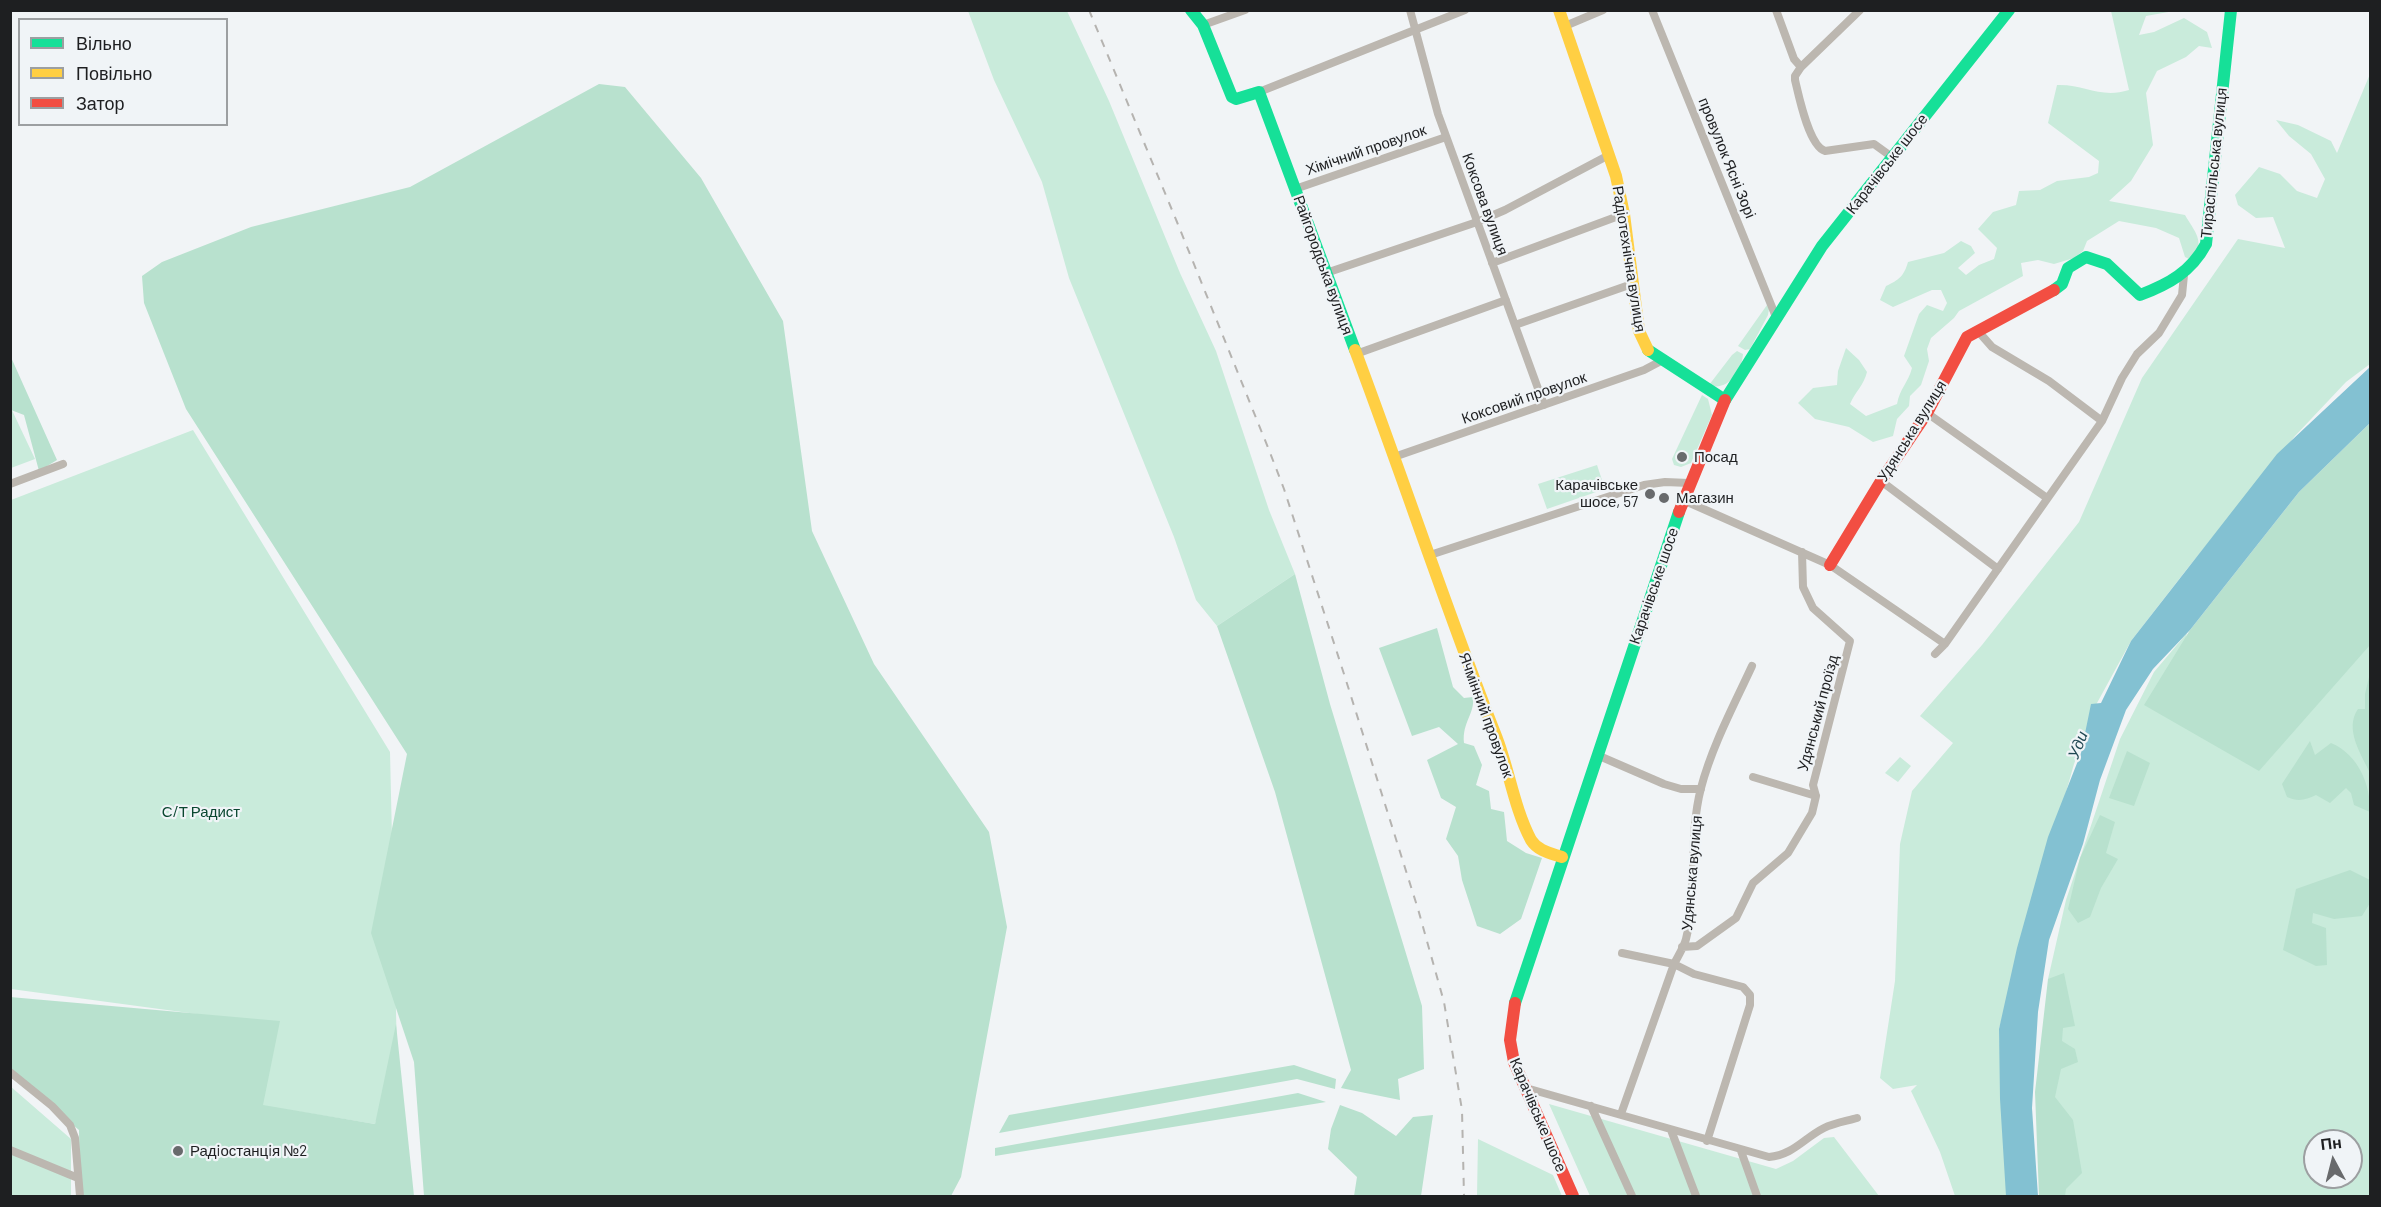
<!DOCTYPE html>
<html>
<head>
<meta charset="utf-8">
<style>
  body { margin:0 }
  #map { position:relative; width:2381px; height:1207px; overflow:hidden; background:#f1f4f6; font-family:Barlow,sans-serif }
  canvas { display:block }
  .frame { position:absolute; inset:0; border:12px solid #1e1f21; pointer-events:none }
  .legend { position:absolute; left:18px; top:18px; width:210px; height:108px; box-sizing:border-box; background:#f0f4f7; border:2px solid #9c9fa1; margin:0; padding:8px 10px; list-style:none; font-size:18px; color:#1e1f21 }
  .legend li { display:flex; align-items:center; gap:12px; height:30px }
  .legend b { width:30px; border:2px solid #9c9fa1 }
  .north { position:absolute; left:2303px; top:1129px; width:60px; height:60px; box-sizing:border-box; background:#f0f4f7; border:2px solid #9c9fa1; border-radius:50%; rotate:353deg; font-size:16px; font-weight:700; line-height:24px; text-align:center; color:#1e1f21 }
  .north::after { content:''; display:block; margin:auto; width:21px; height:27px; background:#686a6c; clip-path:polygon(50% 0,100% 100%,50% 72%,0 100%) }
</style>
</head>
<body>
<div id="map">
<canvas width="2381" height="1207"></canvas>
<div class="frame"></div>
<ul class="legend">
<li><b style="height:8px;background:#16e098"></b>Вільно</li>
<li><b style="height:8px;background:#ffcf43"></b>Повільно</li>
<li><b style="height:8px;background:#f24e42"></b>Затор</li>
</ul>
<div class="north">Пн</div>
</div>
<script>
const ctx = document.querySelector('canvas').getContext('2d');
ctx.lineJoin = 'round';
function paint(path, color) { ctx.fillStyle = color; ctx.fill(path, 'evenodd'); }
function strokePath(path, color, width, dash) { ctx.strokeStyle = color; ctx.lineWidth = width; ctx.lineCap = dash ? 'butt' : 'round'; ctx.setLineDash(dash || []); ctx.stroke(path); }
function label(font, color, halo, rows, align = 'center') {
  ctx.font = font + ' Barlow,sans-serif'; ctx.lineWidth = 4.5; ctx.setLineDash([]); ctx.textBaseline = 'middle'; ctx.strokeStyle = halo; ctx.fillStyle = color; for (const [text, x, y, turn = 0] of rows) {
    ctx.save(); ctx.translate(x, y); ctx.rotate((+turn || 0) * Math.PI / 180); ctx.textAlign = isNaN(turn) ? turn : align; if (halo) ctx.strokeText(text, 0, 0); ctx.fillText(text, 0, 0); ctx.restore();
  }
}
paint(new Path2D(`
  M 968,11 L 1067,11 L 1109,101 L 1180,273 L 1216,351 L 1269,510 L 1295,574 L 1217,626 L 1196,600 L 1174,537 L 1069,278 L 1042,182 L 994,80 Z
  M 2111,11 L 2174,11 L 2146,16 L 2139,35 L 2154,32 L 2184,18 L 2207,32 L 2212,48 L 2199,46 L 2186,57 L 2157,71 L 2146,93 L 2153,145 L 2131,181 L 2109,201 L 2185,215 C 2194,231 2207,242 2191,260 L 2185,257 L 2179,238 L 2156,228 L 2119,221 L 2087,241 L 2083,251 L 2074,258 L 2054,264 L 2038,260 L 2021,263 L 2023,276 L 1959,311 L 1954,318 L 1931,338 L 1927,349 L 1929,361 L 1921,385 L 1910,396 L 1909,406 L 1897,419 L 1893,436 L 1873,442 L 1849,427 L 1815,419 L 1798,403 L 1813,388 L 1837,385 L 1838,371 L 1846,348 L 1859,360 L 1867,372 C 1864,385 1855,392 1850,404 L 1866,416 L 1897,404 C 1900,388 1908,383 1912,368 L 1904,356 L 1919,314 L 1927,305 L 1943,311 L 1947,303 L 1941,290 L 1932,290 L 1893,307 L 1880,300 L 1886,286 C 1899,280 1904,276 1908,262 L 1944,253 L 1961,241 L 1971,246 L 1975,253 L 1958,268 L 1966,275 L 1979,265 L 1994,259 L 1997,248 L 1978,229 L 1993,212 L 2016,205 L 2019,191 L 2040,190 L 2057,181 L 2089,177 L 2098,173 L 2099,161 L 2048,123 L 2057,85 C 2085,84 2100,99 2129,90 Z
  M 2370,74 L 2370,364 L 2346,382 L 2295,436 L 2187,569 L 2131,641 L 2097,703 L 2074,764 L 1999,1029 L 2009,1196 L 1955,1196 L 1940,1152 L 1911,1091 L 1917,1085 L 1893,1089 L 1880,1078 L 1895,981 L 1900,844 L 1912,791 L 1953,743 L 1920,716 L 1982,645 L 2079,522 L 2142,378 L 2238,239 L 2285,248 L 2273,217 L 2256,218 L 2238,205 L 2235,195 L 2259,167 L 2280,174 L 2297,191 L 2317,198 L 2325,179 L 2311,154 L 2289,136 L 2276,120 L 2298,125 L 2331,141 L 2337,153 Z
  M 1767,305 L 1769,309 L 1768,315 L 1750,349 L 1745,350 L 1738,346 Z
  M 1737,351 L 1743,354 C 1742,371 1727,392 1709,385 L 1732,355 Z
  M 1702,395 L 1708,399 L 1712,415 L 1691,463 L 1681,467 L 1674,465 L 1672,459 Z
  M 10,406 L 35,459 L 11,468 L 10,468 Z
  M 193,430 L 390,752 L 397,1055 L 375,1124 L 258,1105 L 271,1024 L 11,989 L 11,500 Z
  M 1597,465 L 1605,489 L 1547,509 L 1538,484 Z
  M 2187,633 L 2168,715 L 2370,642 L 2370,1196 L 2053,1196 L 2048,979 L 2066,900 L 2120,739 L 2154,672 ZM 2315,1141 L 2351,1141 L 2351,1177 L 2315,1177 Z
  M 1900,757 L 1911,766 L 1898,782 L 1885,773 Z
  M 10,1086 L 71,1139 L 71,1196 L 11,1196 Z
  M 1549,1104 L 1776,1169 L 1793,1161 L 1824,1138 L 1834,1137 L 1879,1196 L 1590,1196 Z
  M 1478,1139 L 1553,1175 L 1562,1196 L 1477,1196 Z`), '#c9ebdb');
paint(new Path2D(`
  M 599,84 L 625,87 L 701,178 L 783,321 L 812,531 L 874,664 L 989,832 L 1007,927 L 961,1177 L 951,1196 L 424,1196 L 414,1062 L 371,933 L 407,754 L 186,409 L 144,303 L 142,276 L 162,262 L 251,227 L 410,187 Z
  M 10,355 L 57,460 L 39,471 L 24,415 L 11,410 Z
  M 2370,423 L 2370,645 L 2259,771 L 2144,705 L 2190,630 L 2299,492 Z
  M 1295,574 L 1330,704 L 1422,1006 L 1424,1069 L 1398,1079 L 1400,1100 L 1341,1088 L 1351,1070 L 1275,792 L 1217,626 Z
  M 1437,628 L 1453,687 L 1464,698 L 1473,697 C 1475,714 1462,722 1464,743 L 1474,746 L 1482,765 L 1476,785 L 1489,791 L 1491,809 L 1504,812 L 1507,841 L 1526,853 L 1542,858 L 1521,919 L 1500,934 L 1477,926 L 1462,880 L 1458,856 L 1446,839 L 1456,807 L 1441,798 L 1427,760 L 1458,744 L 1439,727 L 1412,736 L 1379,648 Z
  M 2370,673 L 2370,773 C 2361,754 2344,729 2358,709 L 2365,709 L 2365,694 Z
  M 2310,741 L 2315,755 L 2331,743 C 2358,754 2371,785 2370,812 L 2354,805 L 2351,793 L 2346,788 L 2330,803 L 2316,795 C 2306,800 2298,802 2287,797 L 2282,784 Z
  M 2127,751 L 2150,763 L 2134,806 L 2109,798 Z
  M 2100,815 L 2115,822 L 2106,853 L 2118,859 L 2101,888 L 2090,917 L 2078,923 L 2068,909 L 2080,858 Z
  M 2350,870 L 2370,880 L 2370,903 L 2362,916 L 2334,919 L 2313,913 L 2312,923 L 2326,928 L 2327,965 L 2316,966 L 2283,950 L 2296,889 Z
  M 2064,973 L 2075,1026 L 2063,1028 L 2062,1041 L 2075,1049 L 2078,1062 L 2061,1069 L 2055,1097 L 2073,1120 L 2082,1173 L 2066,1189 L 2065,1196 L 2039,1196 L 2035,1092 L 2048,979 Z
  M 10,997 L 280,1021 L 263,1105 L 375,1124 L 396,1024 L 414,1196 L 80,1196 L 79,1130 L 11,1073 Z
  M 1294,1065 L 1336,1079 L 1335,1089 L 1297,1079 L 999,1133 L 1009,1115 Z
  M 1298,1093 L 1326,1102 L 995,1156 L 995,1148 Z
  M 1340,1105 L 1362,1113 L 1396,1136 L 1413,1117 L 1433,1115 L 1421,1196 L 1354,1196 L 1357,1177 L 1328,1149 L 1331,1129 Z`), '#b8e1ce');
paint(new Path2D(`
  M 2370,367 L 2370,423 L 2299,492 L 2190,630 L 2153,669 L 2126,710 L 2100,780 L 2083,844 L 2049,940 L 2038,1012 L 2032,1108 L 2038,1196 L 2006,1196 L 2000,1099 L 1999,1029 L 2017,948 L 2048,837 L 2081,753 L 2091,704 L 2101,703 L 2131,641 L 2277,454 Z`), '#83c1d2');
strokePath(new Path2D(`
  M 1410,10 L 1438,114 L 1544,405
  M 1652,10 L 1776,317
  M 1776,10 L 1794,59 L 1801,67 L 1795,76 L 1795,80 C 1799,97 1809,146 1825,151 L 1874,144 L 1892,157
  M 1203,25 L 1245,10
  M 1565,26 L 1603,10
  M 1801,67 L 1860,10
  M 1259,92 L 1465,10
  M 1295,189 L 1446,137
  M 1492,263 L 1624,214
  M 1326,273 L 1477,222 L 1505,210 L 1609,155
  M 1515,325 L 1632,284
  M 1977,330 L 1992,347 L 2049,381 L 2102,421
  M 1356,354 L 1506,300
  M 1927,413 L 2047,498
  M 1394,457 L 1644,370 L 1661,361
  M 1881,481 L 1998,569
  M 10,484 L 63,464
  M 1683,500 L 1830,565 L 1945,644
  M 1430,555 L 1644,485 L 1665,482 L 1689,483
  M 1935,654 L 1945,644 L 2102,421 L 2122,378 L 2137,354 L 2159,333 L 2182,295 L 2184,275
  M 1597,755 L 1664,784 L 1681,789 L 1701,789
  M 1753,777 L 1816,796
  M 1682,947 L 1697,946 L 1736,918 L 1753,883 L 1788,853 L 1812,813 L 1816,796 L 1813,785 L 1850,641 L 1813,608 L 1803,587 L 1802,552
  M 1622,953 L 1674,964 L 1694,974 L 1743,987 L 1750,995 L 1750,1005 L 1707,1141
  M 10,1072 L 52,1106 L 70,1125 L 75,1138 L 80,1196
  M 1526,1088 L 1769,1157 C 1793,1155 1804,1138 1824,1128 C 1834,1123 1847,1121 1857,1118
  M 1591,1106 L 1632,1196
  M 1621,1114 L 1674,964 C 1678,956 1684,947 1686,939 C 1698,890 1688,838 1701,788 C 1712,746 1734,705 1752,666
  M 1671,1130 L 1696,1196
  M 10,1150 L 78,1178
  M 1741,1151 L 1757,1196`), '#bcb7b0', 8);
strokePath(new Path2D(`
  M 1191,10 L 1203,25 L 1232,97 L 1236,99 L 1259,92 L 1355,350
  M 2054,290 L 2062,284 L 2068,268 L 2086,257 L 2107,264 L 2140,295 C 2169,284 2191,272 2206,244 L 2231,10
  M 1648,350 L 1725,400 L 1822,246 L 2009,10
  M 1515,1003 L 1679,512`), '#16e098', 12);
strokePath(new Path2D(`
  M 1559,10 L 1616,176 L 1624,214 L 1639,331 L 1648,350
  M 1355,350 C 1403,478 1446,608 1496,736 C 1509,769 1514,808 1531,840 C 1538,851 1550,853 1562,857`), '#ffcf43', 12);
strokePath(new Path2D(`
  M 1679,512 L 1725,400
  M 1830,565 L 1881,481 L 1927,413 L 1967,337 L 2054,290
  M 1515,1003 L 1510,1040 L 1514,1062 L 1573,1196`), '#f24e42', 12);
strokePath(new Path2D(`
  M 1089,10 L 1177,222 L 1269,450 L 1284,489 L 1344,674 L 1418,909 L 1444,1002 L 1462,1110 L 1464,1196`), '#b5b3b0', 2, [8, 8]);
for (const [x, y, r, color] of [
  [1682,457,6,"#686a6c"],
  [1650,494,6,"#686a6c"],
  [1664,498,6,"#686a6c"],
  [178,1151,6,"#686a6c"]
]) { const dot = new Path2D(); dot.arc(x, y, r, 0, 2 * Math.PI); ctx.fillStyle = color; ctx.fill(dot); strokePath(dot, '#f0f4f7', 2); }
label('15px', '#1e1f21', '#f0f4f7', [
  ["Хімічний провулок",1366,150,-19],
  ["провулок Ясні Зорі",1727,158,68],
  ["Тираспільська вулиця",2214,163,-84],
  ["Карачівське шосе",1887,164,-52],
  ["Коксова вулиця",1485,204,70],
  ["Радіотехнічна вулиця",1629,259,81],
  ["Райгородська вулиця",1323,265,70],
  ["Коксовий провулок",1524,398,-19],
  ["Удянська вулиця",1912,431,-58],
  ["Карачівське шосе",1654,586,-71],
  ["Удянський проїзд",1818,713,-75],
  ["Ячмінний провулок",1486,715,70],
  ["Удянська вулиця",1692,873,-85],
  ["Карачівське шосе",1538,1115,67]
]);
label('15px', '#1e1f21', '#f0f4f7', [
  ["Посад",1694,457],
  ["Карачівське",1638,485,"right"],
  ["шосе, 57",1638,502,"right"],
  ["Магазин",1676,498],
  ["Радiостанцiя №2",190,1151]
], 'left');
label('15px', '#0a4730', '#f0f4f7', [
  ["С/Т Радист",201,812]
]);
label('italic 16px', '#204853', '#f0f4f7', [
  ["Уди",2078,745,-68]
]);
</script>
</body>
</html>
